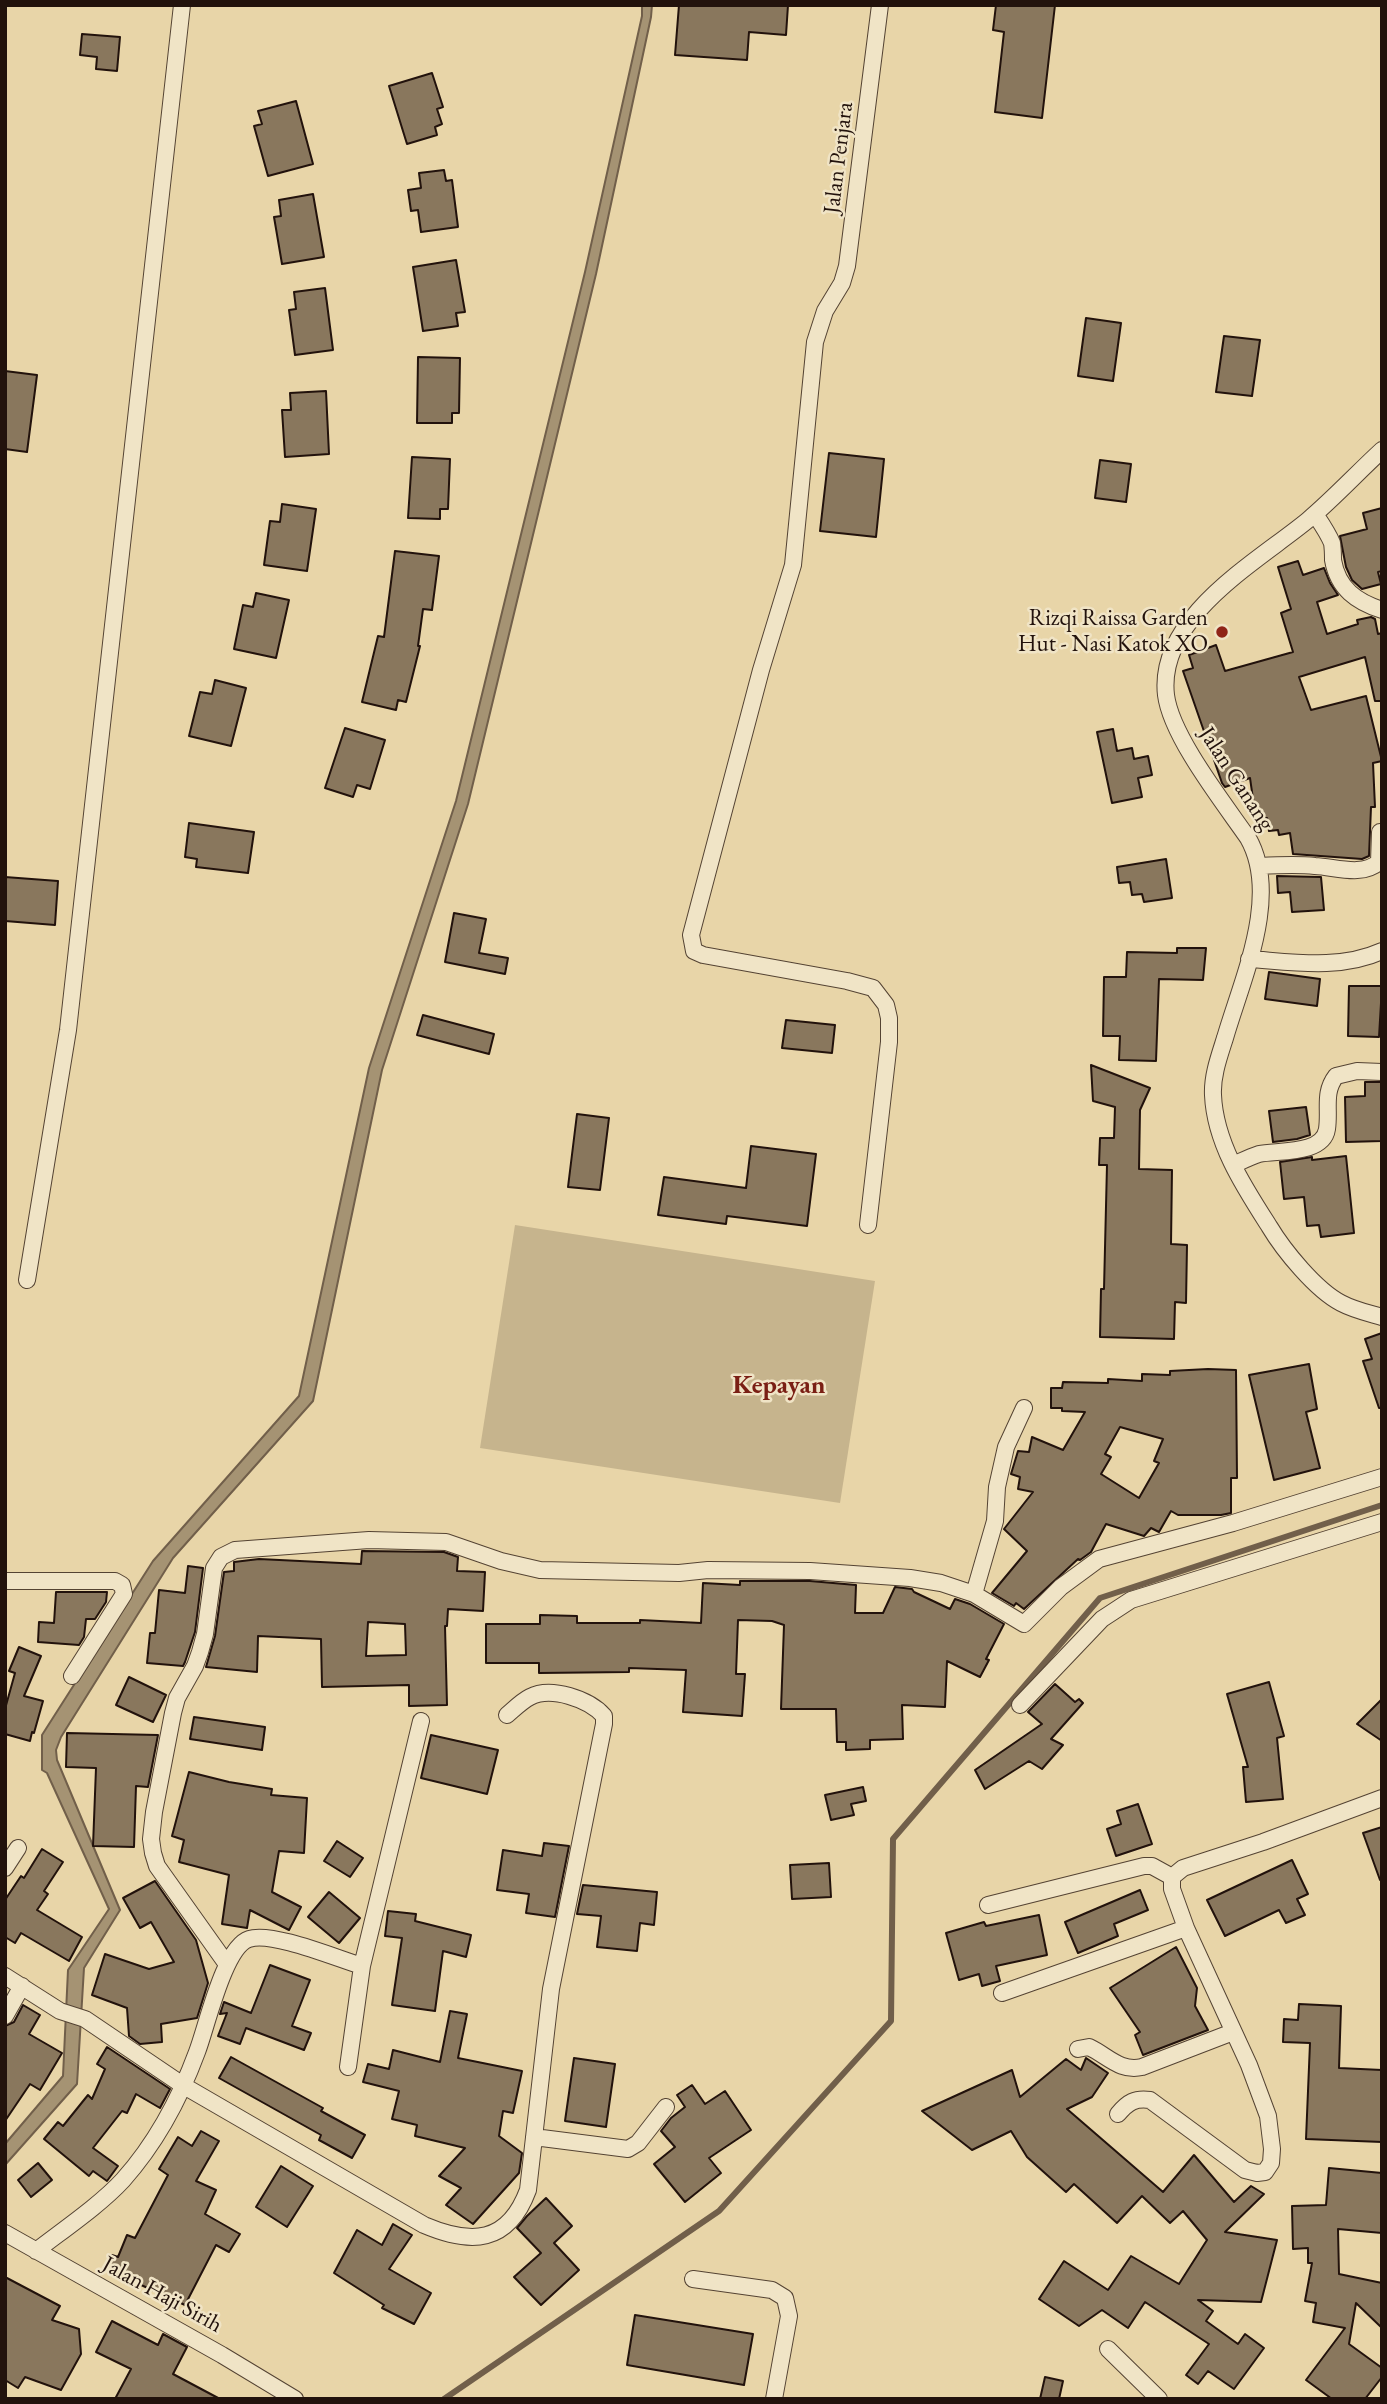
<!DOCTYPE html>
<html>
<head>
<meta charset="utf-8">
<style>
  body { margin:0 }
  #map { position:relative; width:1387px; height:2404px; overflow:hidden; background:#e8d5a8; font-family:"EB Garamond",serif }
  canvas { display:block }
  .frame { position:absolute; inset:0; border:7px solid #22120c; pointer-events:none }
</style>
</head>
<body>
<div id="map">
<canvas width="1387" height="2404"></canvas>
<div class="frame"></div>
</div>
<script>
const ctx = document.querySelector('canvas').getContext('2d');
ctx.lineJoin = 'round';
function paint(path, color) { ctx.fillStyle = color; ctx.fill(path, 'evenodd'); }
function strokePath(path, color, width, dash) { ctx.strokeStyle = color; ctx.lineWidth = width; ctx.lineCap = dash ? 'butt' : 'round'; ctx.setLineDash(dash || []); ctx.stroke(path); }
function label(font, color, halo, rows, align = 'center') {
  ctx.font = font + ' "EB Garamond",serif'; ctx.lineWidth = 5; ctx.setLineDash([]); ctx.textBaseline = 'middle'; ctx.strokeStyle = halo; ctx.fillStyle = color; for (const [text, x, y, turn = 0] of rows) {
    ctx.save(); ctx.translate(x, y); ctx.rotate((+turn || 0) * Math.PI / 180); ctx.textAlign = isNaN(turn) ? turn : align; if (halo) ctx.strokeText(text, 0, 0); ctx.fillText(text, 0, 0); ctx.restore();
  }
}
paint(new Path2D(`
  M 515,1225 L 875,1281 L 840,1503 L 480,1448 Z`), '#c6b48d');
const water = new Path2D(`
  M 642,5 L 652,5 L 651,17 L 596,274 L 468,804 L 382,1070 L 313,1401 L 173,1558 L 61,1737 L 56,1750 L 57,1760 L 120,1910 L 84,1968 L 77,2084 L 5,2165 L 5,2144 L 63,2076 L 68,1970 L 109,1909 L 47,1773 L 42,1770 L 42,1735 L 153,1561 L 299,1396 L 369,1068 L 456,801 L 585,272 L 642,16 Z`);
paint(water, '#a59373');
strokePath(water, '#715f4a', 2);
strokePath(new Path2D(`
  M 444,2399 L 719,2211 L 891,2021 L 893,1839 L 1100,1598 L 1382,1505`), '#715f4a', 6);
const building = new Path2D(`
  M 679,5 L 788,5 L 786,35 L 749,32 L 747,60 L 675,55 Z
  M 996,5 L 1055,5 L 1042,118 L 995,112 L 1004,32 L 993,30 Z
  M 82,34 L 120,37 L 117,71 L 96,69 L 97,57 L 80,55 Z
  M 432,73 L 443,107 L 437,109 L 442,124 L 435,127 L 437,135 L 407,144 L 389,86 Z
  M 296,101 L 313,164 L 268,176 L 254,126 L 262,124 L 258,111 Z
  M 444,170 L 446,181 L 452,180 L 458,227 L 421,232 L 418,210 L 411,211 L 408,190 L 421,188 L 419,173 Z
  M 313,194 L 324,257 L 282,264 L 274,217 L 281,216 L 279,200 Z
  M 456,260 L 465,312 L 456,313 L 458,326 L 423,331 L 413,267 Z
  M 325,288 L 333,350 L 295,355 L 289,310 L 296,309 L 294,292 Z
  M 1086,318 L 1121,323 L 1113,381 L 1078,376 Z
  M 1224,336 L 1260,340 L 1252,396 L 1216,392 Z
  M 418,357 L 460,358 L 459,413 L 452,413 L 452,423 L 417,423 Z
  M 5,371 L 37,375 L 27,452 L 5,449 Z
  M 326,391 L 329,454 L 285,457 L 282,410 L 291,410 L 290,393 Z
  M 829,453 L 884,459 L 876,537 L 820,531 Z
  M 412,457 L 450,459 L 448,509 L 440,509 L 440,519 L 408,518 Z
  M 1100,460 L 1131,464 L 1126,502 L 1095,498 Z
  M 282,504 L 316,509 L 307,571 L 264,565 L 270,521 L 280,522 Z
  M 1382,508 L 1382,571 L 1378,572 L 1381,584 L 1362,589 L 1352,580 L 1346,567 L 1340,536 L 1367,529 L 1363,513 Z
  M 395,551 L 439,556 L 432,610 L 423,609 L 418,646 L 420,646 L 406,702 L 398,700 L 396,710 L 362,702 L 378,636 L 384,637 Z
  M 1298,561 L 1303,575 L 1324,568 L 1330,583 L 1338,595 L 1317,602 L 1327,634 L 1358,624 L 1357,620 L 1371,617 L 1375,619 L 1378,634 L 1382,633 L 1382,701 L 1375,701 L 1365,657 L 1299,677 L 1311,710 L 1366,696 L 1382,761 L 1373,763 L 1375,807 L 1371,807 L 1369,856 L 1362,859 L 1293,854 L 1290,833 L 1279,835 L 1278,830 L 1269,831 L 1267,818 L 1256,820 L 1250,778 L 1225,787 L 1222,783 L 1183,671 L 1193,668 L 1189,655 L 1216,645 L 1225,671 L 1293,652 L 1281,613 L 1291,609 L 1278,567 Z
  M 256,593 L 289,600 L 276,658 L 234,649 L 243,605 L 253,607 Z
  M 215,680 L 246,688 L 231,746 L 189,736 L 200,692 L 212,694 Z
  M 345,728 L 385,740 L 370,789 L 357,785 L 353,797 L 325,788 Z
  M 1113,729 L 1117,751 L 1132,748 L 1134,759 L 1148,756 L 1152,775 L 1138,778 L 1142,797 L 1112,803 L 1097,732 Z
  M 189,823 L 254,832 L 248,873 L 196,867 L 197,859 L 185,857 Z
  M 1166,859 L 1172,898 L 1144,902 L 1142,894 L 1132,895 L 1130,882 L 1119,883 L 1117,867 Z
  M 1277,876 L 1321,877 L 1324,910 L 1292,912 L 1290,892 L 1278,893 Z
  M 5,877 L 58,881 L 55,925 L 5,921 Z
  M 454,913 L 486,919 L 479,953 L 508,958 L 505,974 L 445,962 Z
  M 1177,948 L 1206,948 L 1203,980 L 1159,979 L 1156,1061 L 1119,1060 L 1120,1036 L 1103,1036 L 1104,977 L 1126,977 L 1127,952 L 1177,953 Z
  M 1269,972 L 1320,979 L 1317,1006 L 1265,999 Z
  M 1349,986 L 1382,986 L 1379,1037 L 1348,1036 Z
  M 423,1015 L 494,1034 L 489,1054 L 417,1035 Z
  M 786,1020 L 835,1025 L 832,1053 L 782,1048 Z
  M 1091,1065 L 1150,1088 L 1140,1110 L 1139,1169 L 1172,1170 L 1171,1244 L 1187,1245 L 1186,1303 L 1175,1302 L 1174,1339 L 1100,1337 L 1101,1289 L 1104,1289 L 1107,1165 L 1099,1165 L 1100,1138 L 1114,1138 L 1115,1107 L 1093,1101 Z
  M 1365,1082 L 1382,1082 L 1382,1141 L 1346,1142 L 1345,1097 L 1365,1096 Z
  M 1306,1107 L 1310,1135 L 1297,1139 L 1273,1142 L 1269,1111 Z
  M 577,1114 L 609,1118 L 600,1190 L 568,1187 Z
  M 751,1146 L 816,1154 L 807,1226 L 727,1216 L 726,1224 L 658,1215 L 664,1177 L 746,1188 Z
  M 1346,1156 L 1354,1233 L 1321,1237 L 1319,1225 L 1307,1226 L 1304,1197 L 1284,1199 L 1280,1162 L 1312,1157 L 1312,1160 Z
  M 1382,1333 L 1382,1408 L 1379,1408 L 1363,1361 L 1372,1359 L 1365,1339 Z
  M 1309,1364 L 1317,1409 L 1306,1412 L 1320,1468 L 1274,1480 L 1249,1375 Z
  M 1208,1369 L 1236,1370 L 1237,1478 L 1231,1478 L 1231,1513 L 1221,1515 L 1178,1515 L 1171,1511 L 1159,1532 L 1151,1528 L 1144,1536 L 1106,1524 L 1091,1552 L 1080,1560 L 1078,1559 L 1024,1609 L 1016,1603 L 1014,1606 L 992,1593 L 1027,1551 L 1004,1529 L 1033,1492 L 1018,1489 L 1020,1477 L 1011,1474 L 1018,1451 L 1029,1452 L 1032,1437 L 1063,1450 L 1085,1412 L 1062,1411 L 1062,1408 L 1051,1408 L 1051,1388 L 1062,1388 L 1063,1382 L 1108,1383 L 1108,1379 L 1142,1381 L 1142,1374 L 1170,1375 L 1170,1371 ZM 1120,1427 L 1163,1439 L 1154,1461 L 1159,1463 L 1139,1498 L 1101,1474 L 1111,1457 L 1105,1454 Z
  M 362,1551 L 444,1552 L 458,1557 L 457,1571 L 485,1572 L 483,1611 L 448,1609 L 447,1626 L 445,1626 L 447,1705 L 409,1706 L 409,1685 L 322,1687 L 321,1639 L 258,1636 L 257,1672 L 206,1667 L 215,1636 L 224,1572 L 234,1571 L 234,1562 L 259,1559 L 361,1564 ZM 368,1622 L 405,1624 L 406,1655 L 366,1656 Z
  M 188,1566 L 203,1568 L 195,1632 L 185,1662 L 183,1666 L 147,1663 L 150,1633 L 155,1633 L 159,1590 L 185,1593 Z
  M 740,1581 L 810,1581 L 856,1585 L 855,1613 L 883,1613 L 895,1587 L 912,1589 L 914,1592 L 950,1609 L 955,1599 L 970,1604 L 1004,1624 L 986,1659 L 989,1660 L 980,1677 L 947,1661 L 945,1707 L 902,1705 L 903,1739 L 870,1740 L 870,1749 L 846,1750 L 846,1742 L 837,1742 L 836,1709 L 781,1709 L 784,1625 L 772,1621 L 738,1620 L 736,1674 L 745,1674 L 742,1716 L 683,1712 L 686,1670 L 629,1668 L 629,1672 L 539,1673 L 539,1663 L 486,1663 L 486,1624 L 540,1624 L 540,1615 L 577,1616 L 577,1623 L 640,1623 L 640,1620 L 701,1623 L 703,1583 L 740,1585 Z
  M 56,1592 L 107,1592 L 106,1602 L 95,1619 L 86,1619 L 84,1637 L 79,1645 L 38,1642 L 39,1622 L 54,1623 Z
  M 19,1647 L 41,1656 L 24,1696 L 43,1701 L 34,1733 L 32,1732 L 30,1741 L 5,1734 L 5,1709 L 15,1673 L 9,1671 Z
  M 129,1677 L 166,1695 L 153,1722 L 116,1705 Z
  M 1269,1682 L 1284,1736 L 1277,1738 L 1283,1799 L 1246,1802 L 1243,1767 L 1248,1767 L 1227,1694 Z
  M 1055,1684 L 1075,1702 L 1079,1699 L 1083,1703 L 1051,1739 L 1063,1745 L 1042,1769 L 1029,1761 L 985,1789 L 975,1770 L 1042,1724 L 1028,1712 Z
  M 1382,1699 L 1382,1741 L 1357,1724 Z
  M 194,1717 L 265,1727 L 262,1750 L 190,1739 Z
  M 67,1733 L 158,1735 L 148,1787 L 136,1786 L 134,1847 L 93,1846 L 96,1768 L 66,1767 Z
  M 431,1735 L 498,1750 L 487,1794 L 421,1778 Z
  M 189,1772 L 229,1782 L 272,1789 L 271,1795 L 307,1798 L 304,1853 L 279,1851 L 272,1892 L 301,1907 L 289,1930 L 250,1910 L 247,1928 L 222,1924 L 229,1875 L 179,1862 L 184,1840 L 172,1836 Z
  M 863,1787 L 866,1801 L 851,1804 L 854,1815 L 831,1820 L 825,1795 Z
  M 1138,1804 L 1152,1844 L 1116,1856 L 1107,1829 L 1121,1824 L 1117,1811 Z
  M 1382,1827 L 1382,1880 L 1380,1880 L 1363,1833 Z
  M 337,1841 L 363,1858 L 350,1877 L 324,1861 Z
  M 544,1843 L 569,1846 L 555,1917 L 526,1913 L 529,1894 L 497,1890 L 503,1850 L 542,1856 Z
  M 42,1849 L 63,1862 L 44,1891 L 48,1894 L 37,1910 L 82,1937 L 69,1961 L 21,1933 L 15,1943 L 5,1937 L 5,1900 L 21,1876 L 24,1878 Z
  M 1292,1860 L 1308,1894 L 1297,1899 L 1305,1915 L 1286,1923 L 1279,1910 L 1225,1936 L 1207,1900 Z
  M 829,1863 L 831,1897 L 792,1899 L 790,1865 Z
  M 155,1881 L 196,1940 L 208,1983 L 197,2018 L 161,2024 L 162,2042 L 140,2044 L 129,2036 L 127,2008 L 92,1995 L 105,1954 L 149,1969 L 174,1962 L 151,1922 L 140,1928 L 123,1898 Z
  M 583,1885 L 657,1892 L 654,1925 L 640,1923 L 637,1951 L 597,1947 L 601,1916 L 577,1914 Z
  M 1140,1890 L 1148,1910 L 1114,1924 L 1118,1936 L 1078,1953 L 1065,1922 Z
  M 329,1892 L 360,1918 L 339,1943 L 308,1917 Z
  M 388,1911 L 416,1914 L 415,1921 L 471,1935 L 466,1957 L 443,1951 L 435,2011 L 392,2005 L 402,1938 L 385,1936 Z
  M 1039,1915 L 1047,1955 L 996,1966 L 1000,1981 L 982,1986 L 979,1974 L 959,1980 L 946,1933 L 984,1922 L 986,1926 Z
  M 1176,1947 L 1197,1988 L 1195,2006 L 1208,2030 L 1143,2055 L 1135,2035 L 1140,2032 L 1110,1988 Z
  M 270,1965 L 310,1980 L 292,2026 L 311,2033 L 304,2050 L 246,2028 L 240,2044 L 218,2036 L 227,2013 L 220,2014 L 224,2002 L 251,2013 Z
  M 1299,2004 L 1341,2006 L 1339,2068 L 1382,2070 L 1382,2142 L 1306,2139 L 1310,2043 L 1283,2042 L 1284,2019 L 1298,2020 Z
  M 23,2005 L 40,2015 L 29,2034 L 62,2053 L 40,2090 L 30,2084 L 5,2121 L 5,2026 L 14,2022 Z
  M 450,2011 L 467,2014 L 458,2058 L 522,2071 L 513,2113 L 503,2111 L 499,2136 L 522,2153 L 519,2173 L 473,2224 L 446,2205 L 461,2188 L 439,2176 L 465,2148 L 415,2136 L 417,2125 L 392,2119 L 399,2091 L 363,2082 L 368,2064 L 389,2069 L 393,2050 L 440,2062 Z
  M 107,2047 L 170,2089 L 160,2108 L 136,2094 L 127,2113 L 122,2111 L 93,2148 L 118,2166 L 107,2181 L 93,2171 L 89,2176 L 44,2139 L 58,2122 L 63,2126 L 88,2095 L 92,2099 L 105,2069 L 97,2064 Z
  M 231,2057 L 323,2108 L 321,2111 L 365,2135 L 352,2158 L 319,2140 L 321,2135 L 219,2078 Z
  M 574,2058 L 615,2064 L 606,2127 L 565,2121 Z
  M 1086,2058 L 1108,2073 L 1092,2097 L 1067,2109 L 1163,2192 L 1194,2155 L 1234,2202 L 1251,2186 L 1264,2194 L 1225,2232 L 1277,2240 L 1261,2302 L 1198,2300 L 1213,2311 L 1206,2321 L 1238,2344 L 1245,2334 L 1264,2348 L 1234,2389 L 1208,2371 L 1198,2384 L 1186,2375 L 1209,2344 L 1145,2302 L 1128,2328 L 1102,2310 L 1079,2326 L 1039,2299 L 1064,2261 L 1108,2290 L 1131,2256 L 1179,2284 L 1207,2240 L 1183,2211 L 1170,2223 L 1142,2196 L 1117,2223 L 1074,2184 L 1066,2192 L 1027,2157 L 1011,2131 L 972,2150 L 922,2111 L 1012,2070 L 1020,2097 L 1066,2059 L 1081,2070 Z
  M 692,2085 L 705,2104 L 725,2091 L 751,2130 L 709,2158 L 721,2173 L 685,2202 L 654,2164 L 675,2147 L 661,2131 L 671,2118 L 685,2107 L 677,2095 Z
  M 201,2131 L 219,2141 L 196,2181 L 216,2190 L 205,2214 L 240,2234 L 229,2252 L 216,2245 L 185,2305 L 106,2269 L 112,2255 L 118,2257 L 127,2235 L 135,2238 L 168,2175 L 159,2169 L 178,2137 L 192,2146 Z
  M 38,2163 L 52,2180 L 31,2197 L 18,2180 Z
  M 281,2166 L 313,2186 L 287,2227 L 256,2207 Z
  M 1329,2168 L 1382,2173 L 1382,2233 L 1338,2229 L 1339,2274 L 1382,2283 L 1382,2328 L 1356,2303 L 1349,2344 L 1382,2368 L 1382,2377 L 1365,2399 L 1332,2399 L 1306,2380 L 1345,2328 L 1313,2322 L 1316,2303 L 1305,2301 L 1312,2263 L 1308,2263 L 1308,2248 L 1293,2249 L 1292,2206 L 1326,2205 Z
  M 546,2198 L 572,2226 L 554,2243 L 579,2270 L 541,2305 L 514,2277 L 541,2253 L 517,2228 L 527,2216 Z
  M 393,2224 L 412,2235 L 389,2269 L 431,2293 L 414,2324 L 382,2308 L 384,2305 L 334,2273 L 357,2230 L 382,2245 Z
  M 5,2277 L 60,2306 L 52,2320 L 79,2329 L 81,2354 L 61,2390 L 25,2377 L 18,2388 L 5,2380 Z
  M 635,2315 L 753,2334 L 744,2385 L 627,2365 Z
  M 112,2321 L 158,2345 L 163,2334 L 187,2347 L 173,2374 L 220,2399 L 115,2399 L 131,2369 L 96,2352 Z
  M 1045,2377 L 1063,2381 L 1059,2399 L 1040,2399 Z`);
paint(building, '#89775d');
strokePath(building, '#22120c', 2);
const street = new Path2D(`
  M 1382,450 C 1357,473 1334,498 1308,520 C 1257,562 1157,617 1166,695 C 1171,736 1223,802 1248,838 C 1281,896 1242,979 1225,1038 C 1219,1057 1212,1076 1213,1095 C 1215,1143 1244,1187 1269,1226 C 1284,1251 1316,1290 1341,1303 C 1354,1310 1368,1313 1382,1317
  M 1315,514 C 1321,523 1328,533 1332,543 C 1333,549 1333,554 1333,560 C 1338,589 1357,602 1382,610
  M 1260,866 C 1278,865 1297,864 1315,866 C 1336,867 1362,877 1379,862 L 1380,832
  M 1249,959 C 1293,962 1340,970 1382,951
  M 1233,1165 C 1242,1161 1250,1157 1259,1154 C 1278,1150 1323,1155 1327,1129 C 1330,1109 1323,1093 1336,1076 L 1357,1071 L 1382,1072
  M 868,1225 L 889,1042 L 889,1018 L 886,1005 L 873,988 L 847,981 L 703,955 L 694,951 L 691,935 L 761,670 L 793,565 L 815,342 L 825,311 L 842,283 L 847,266 L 880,5
  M 27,1280 L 68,1030 L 182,5
  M 5,1581 L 115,1581 L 122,1585 L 124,1594 L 72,1676
  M 974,1594 L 995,1521 L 997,1487 L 1006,1447 L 1024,1408
  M 1020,1705 L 1102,1619 L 1131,1600 L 1382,1522
  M 5,1868 L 18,1848
  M 988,1905 L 1144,1866 L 1152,1866 L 1172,1877
  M 226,1963 L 157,1866 L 153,1853 L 151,1839 L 154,1812 L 173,1713 L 177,1698 L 195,1666 L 200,1652 L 205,1634 L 214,1568 L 221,1557 L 235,1550 L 369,1540 L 446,1542 L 501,1561 L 540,1570 L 679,1573 L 708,1570 L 810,1571 L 910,1578 L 941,1583 L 974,1594 L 1024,1624 L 1061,1587 L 1099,1559 L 1233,1523 L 1382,1477
  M 362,1966 L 421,1721
  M 5,1976 L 60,2011 L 85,2019 L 184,2086 L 424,2225 C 471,2245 508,2244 528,2190 L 551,1989 L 604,1724 L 604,1716 C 589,1699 551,1686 530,1697 C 522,1701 514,1709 507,1715
  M 1002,1993 L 1186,1928
  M 5,2016 L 22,1986
  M 1078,2049 L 1089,2047 C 1108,2056 1120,2072 1142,2067 L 1233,2032
  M 1118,2114 C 1128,2102 1135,2098 1150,2100 L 1245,2170 L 1257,2173 L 1265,2172 L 1271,2163 L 1272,2149 L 1268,2116 L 1249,2065 L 1186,1928 L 1172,1889 L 1172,1877 L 1183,1868 L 1263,1842 L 1382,1798
  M 534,2137 L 628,2149 L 638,2143 L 666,2107
  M 5,2233 L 222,2355 L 295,2399
  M 36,2251 C 63,2230 100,2205 123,2180 C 156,2143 180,2098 197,2052 C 207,2026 224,1947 249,1939 C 272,1931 338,1959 362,1966 L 348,2067
  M 693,2279 L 772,2290 L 785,2298 L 789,2316 L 774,2399
  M 1108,2349 L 1159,2399`);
strokePath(street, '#544333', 18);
strokePath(street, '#f0e4c6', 16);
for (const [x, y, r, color] of [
  [1222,632,7,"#8f2418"]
]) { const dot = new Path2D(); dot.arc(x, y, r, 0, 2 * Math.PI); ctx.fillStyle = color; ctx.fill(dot); strokePath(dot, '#f0e4c6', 2.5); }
label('23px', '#22120c', '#f0e4c6', [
  ["Jalan Penjara",839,158,-83],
  ["Jalan Ganang",1236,779,57],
  ["Jalan Haji Sirih",162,2295,29]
]);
label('23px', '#22120c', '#f0e4c6', [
  ["Rizqi Raissa Garden",1208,619],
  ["Hut - Nasi Katok XO",1208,645]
], 'right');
label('bold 26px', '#7a1f14', '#f0e4c6', [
  ["Kepayan",779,1386]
]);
</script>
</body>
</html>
